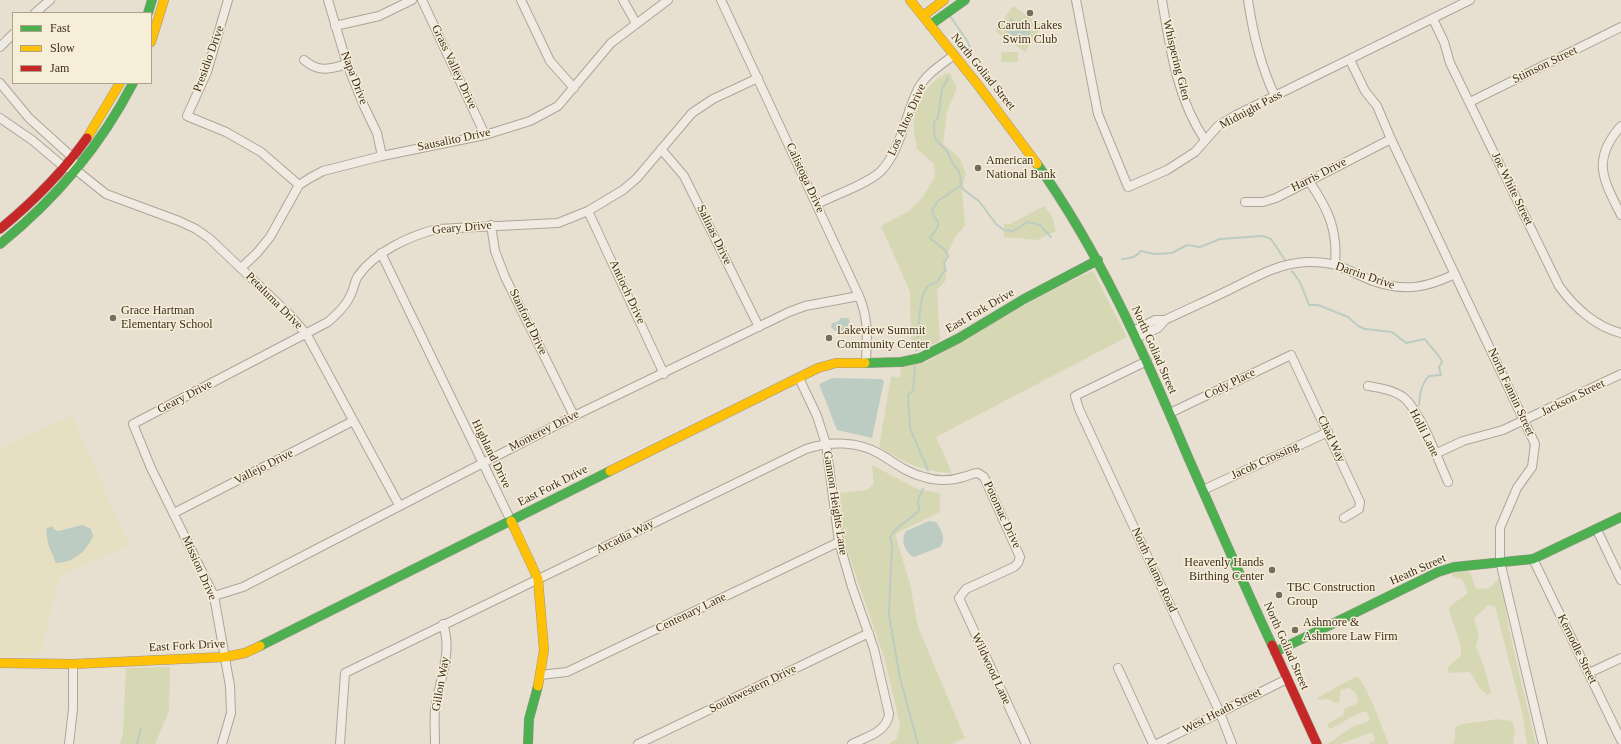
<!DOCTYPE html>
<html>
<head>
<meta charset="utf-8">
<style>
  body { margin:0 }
  #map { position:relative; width:1621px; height:744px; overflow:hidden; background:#e7e0d1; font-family:Georgia,serif }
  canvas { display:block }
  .legend { position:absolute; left:12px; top:12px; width:140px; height:72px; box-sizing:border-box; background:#f7eed8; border:1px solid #ada18e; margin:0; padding:5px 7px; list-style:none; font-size:12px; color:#3d2e20 }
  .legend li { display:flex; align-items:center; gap:8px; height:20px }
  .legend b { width:20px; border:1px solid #ada18e }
</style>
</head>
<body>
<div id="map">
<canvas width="1621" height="744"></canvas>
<ul class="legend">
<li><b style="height:5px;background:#4caf50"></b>Fast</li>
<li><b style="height:5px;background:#ffc107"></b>Slow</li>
<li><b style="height:5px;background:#c62828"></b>Jam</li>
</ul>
</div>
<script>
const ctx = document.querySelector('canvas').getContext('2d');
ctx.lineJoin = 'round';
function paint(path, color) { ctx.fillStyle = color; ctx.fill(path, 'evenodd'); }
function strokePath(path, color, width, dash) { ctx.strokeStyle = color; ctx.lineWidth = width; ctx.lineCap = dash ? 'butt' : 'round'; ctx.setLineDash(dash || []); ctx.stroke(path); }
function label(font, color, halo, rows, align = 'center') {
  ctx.font = font + ' Georgia,serif'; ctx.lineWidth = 3; ctx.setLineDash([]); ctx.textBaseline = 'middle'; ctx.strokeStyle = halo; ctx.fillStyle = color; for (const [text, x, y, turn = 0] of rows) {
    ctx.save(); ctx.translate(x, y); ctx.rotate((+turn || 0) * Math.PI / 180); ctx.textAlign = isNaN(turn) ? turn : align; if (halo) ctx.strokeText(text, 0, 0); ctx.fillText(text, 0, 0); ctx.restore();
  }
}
paint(new Path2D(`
  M 72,415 L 129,545 L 60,576 L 40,654 L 0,657 L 0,448 Z`), '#e6dfc2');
paint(new Path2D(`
  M 1013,6 L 1042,26 L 1025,52 L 995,31 Z
  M 1001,52 L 1018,52 L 1018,62 L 1001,62 Z
  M 950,73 L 957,88 L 947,111 L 943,144 L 959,157 L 966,173 L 962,188 L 965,225 L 954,239 L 944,261 L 946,280 L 937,290 L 940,341 L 923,349 L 911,342 L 910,292 L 881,226 L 909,211 L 923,197 L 935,176 L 934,164 L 917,149 C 915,138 912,125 915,114 C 919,98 933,75 950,73 Z
  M 1044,206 L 1052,216 L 1056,231 L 1037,240 L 1004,237 L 1004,224 L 1010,224 Z
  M 1093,271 L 1127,337 L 936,437 L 952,473 C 920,471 906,463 879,447 L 891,376 L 900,378 L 901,366 L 927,362 L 1008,314 L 1068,282 Z
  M 872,465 L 917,489 L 940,493 L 940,512 L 895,534 L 910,584 L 918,627 L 965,738 L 952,744 L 889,744 L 897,738 L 900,725 L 885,660 L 842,535 L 840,493 L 867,490 L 874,484 Z
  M 1454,571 C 1473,570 1470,572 1475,587 L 1478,589 L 1490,588 L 1498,579 L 1501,580 L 1509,630 L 1536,744 L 1527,744 L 1523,716 L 1495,606 L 1487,605 C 1483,613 1477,613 1474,620 L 1479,635 L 1476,647 L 1484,666 L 1491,693 L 1487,695 L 1481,690 L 1470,672 L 1449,673 L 1447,669 L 1452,663 L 1461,656 C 1462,639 1452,625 1449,609 L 1451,605 L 1467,594 L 1467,590 L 1462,579 L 1454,577 L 1451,574 Z
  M 170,667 L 169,711 L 155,744 L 120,744 L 123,733 L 126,668 Z
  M 1355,677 L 1359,678 C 1373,698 1379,722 1389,744 L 1368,744 L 1374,741 L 1375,737 L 1373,734 L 1369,733 L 1341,744 L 1327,744 C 1335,740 1350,727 1357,725 C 1363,723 1367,724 1370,718 L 1366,711 C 1354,713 1342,724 1330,729 L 1327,726 L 1329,723 L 1343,715 L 1345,708 L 1356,704 L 1358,701 L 1356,693 L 1349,688 L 1341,690 L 1339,702 L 1335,703 L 1328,699 L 1320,700 L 1317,698 Z
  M 1496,719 L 1512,721 L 1515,729 L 1513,744 L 1453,744 L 1455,739 L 1455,727 C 1468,721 1483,723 1496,719 Z`), '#d6d7b3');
paint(new Path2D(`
  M 1011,18 L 1017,23 L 1020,20 L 1026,24 L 1024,27 L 1031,32 L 1023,43 L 1004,29 Z
  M 841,318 L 848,318 L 850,321 L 844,334 L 840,330 L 835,331 L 831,327 L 832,323 L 837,322 Z
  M 832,378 L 881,379 L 884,381 L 872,438 L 837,430 L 819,384 Z
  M 929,521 L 936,522 C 941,529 947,539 940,547 L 914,557 C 905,553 900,540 906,531 Z
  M 82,525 L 91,529 L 93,536 C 87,551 73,563 56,563 L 48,544 L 46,529 L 52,526 L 55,530 L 59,531 Z`), '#bcccc2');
strokePath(new Path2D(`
  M 950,16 L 968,42 L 971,51 L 968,56
  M 961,185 L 964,190 L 979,201 L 996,224 L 1004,230 L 1013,231 L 1028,222 L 1040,225 L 1051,237
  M 1122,259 C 1130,258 1135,258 1141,251 L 1154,254 L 1172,253 L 1187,245 L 1200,247 L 1220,239 L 1263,236 L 1271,239 L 1285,260
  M 1292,271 L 1300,282 L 1309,305 L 1318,305 L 1348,317 L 1358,326 L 1365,329 L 1392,332 L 1406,343 L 1425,339 C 1430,347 1440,355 1442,362 L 1439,367 L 1441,375 L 1429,376 C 1421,384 1420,394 1419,405
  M 916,351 C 920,335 917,297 928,286 C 931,284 934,284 937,282 C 941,277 940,275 946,270 L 944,263 L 948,256 L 946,251 L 930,238 C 934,231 939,230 938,221 L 934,217 L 932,210 L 938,201 L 961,185 C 960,168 958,172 951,160 C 949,157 949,154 947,151 C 935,138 934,143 934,122 L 938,118 L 942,89 L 948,78
  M 915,366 L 913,391 L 908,394 L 910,428 L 928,470
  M 137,744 L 141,729
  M 918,744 L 900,678 L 889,615 L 892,544 L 890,538 C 896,525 910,521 919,510 L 918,500 L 923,489`), '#bcccc2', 2);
const street = new Path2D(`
  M 228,0 L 207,72 L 187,116 L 226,132 L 261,152 L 299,185
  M 328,0 L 347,64 L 363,104 L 377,133 L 382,156
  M 422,0 L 485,135
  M 521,0 L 550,61 L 574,88
  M 623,0 L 636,23
  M 721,0 L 859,296 C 869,320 867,337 866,362
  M 1076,0 L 1098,114 L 1128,187 L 1167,170 L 1195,152 L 1218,126 L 1236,115 L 1470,0
  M 1162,0 C 1170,48 1177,99 1205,140
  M 1248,0 C 1253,34 1260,65 1275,96
  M 35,13 L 50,0
  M 1433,19 L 1444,42 L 1450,63 L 1559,286 C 1574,307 1596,327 1621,333
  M 335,26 L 379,16 L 412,0
  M 0,47 L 13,34
  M 304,60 C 319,73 330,69 347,64
  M 1350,60 L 1365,91 L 1377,106 L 1391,139 L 1535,444 L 1532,467 L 1517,488 L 1500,528 L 1500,561 L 1543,744
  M 0,83 L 29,118 L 72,157 L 74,162
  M 1470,102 L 1621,27
  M 0,118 L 32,140 L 64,167 L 76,170 L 106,194 L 179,221 L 196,229 L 209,238 L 290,315 L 307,335 L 399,505
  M 1621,126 C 1591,160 1603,179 1621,215
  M 661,149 L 684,176 L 759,327
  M 1309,181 C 1328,209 1338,230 1335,264
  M 1245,202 L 1263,202 L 1276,198 L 1391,139
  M 817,204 C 835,195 865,185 880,172 C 901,151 905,115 918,89 C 926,74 941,65 954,55
  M 588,211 L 664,374
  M 491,225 L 495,251 L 505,277 L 574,416
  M 381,253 L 511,521
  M 241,268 L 257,253 L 270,237 L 299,185 L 310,178 L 323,171 L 382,156 L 485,135 L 530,121 L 558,106 L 611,43 L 668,0
  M 1133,331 L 1155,320 L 1165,320
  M 1136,338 L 1158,328 L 1165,320 C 1188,309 1211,299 1233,288 C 1257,276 1280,263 1307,262 C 1339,261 1347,271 1373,281 C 1405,292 1426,288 1455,274
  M 1147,361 L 1075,396 L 1079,409 L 1220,713 L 1232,744
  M 799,378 L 817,416 L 826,444 L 839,542 L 852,587 L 874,649 L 889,714 C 887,732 866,737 852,744
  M 1368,386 C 1380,388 1393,390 1403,397 C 1420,410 1439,462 1448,482
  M 1170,413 L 1291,355 L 1360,502 L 1359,509 L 1344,518
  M 1435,454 L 1463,441 L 1503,430 L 1621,374
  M 1203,490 L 1328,432
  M 174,513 L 353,421
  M 1597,530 L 1621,580
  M 1533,559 L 1621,740
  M 214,596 L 243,587 L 574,416 L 789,312 L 805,306 L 859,296
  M 1118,668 L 1153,744
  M 1589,673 L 1621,658
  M 540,675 L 567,672 L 839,542
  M 69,744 L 73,709 L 73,664
  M 222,744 L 231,713 L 230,686 L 214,596 L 151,468 L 133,424 L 328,322 C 336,315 346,306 350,296 C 354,290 354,282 358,276 C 375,252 409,236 437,229 L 558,223 L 588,211 L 623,190 L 637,178 L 692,113 L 713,99 L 758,78
  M 340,744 L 345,673 L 806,449 C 830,441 858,441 880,454 C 895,463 907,473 924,477 C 936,481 951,481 963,477 C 968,476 973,473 978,473 L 984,477 L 1020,557 L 1018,563 L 1014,567 L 966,589 L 959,598 L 1026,744
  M 435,744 C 435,733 434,721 435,710 C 439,681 453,653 443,624
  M 638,744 L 869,633
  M 1157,744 L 1287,679`);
const fast = new Path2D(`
  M 148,13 L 152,0
  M 930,25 L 965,0
  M 1037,164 C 1101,254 1145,355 1188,457 C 1216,520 1243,583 1272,645
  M 0,244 C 56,199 100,147 133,83
  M 865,363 L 901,362 L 920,358 L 959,338 L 1024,299 L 1098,260
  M 260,646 L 610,471
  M 1275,652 L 1438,572 L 1454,567 L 1533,559 L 1621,517
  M 528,744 L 529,719 L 538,686`);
const slow = new Path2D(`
  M 910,0 L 978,85 L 1037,164
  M 923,16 L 944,0
  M 151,42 L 164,0
  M 87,138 L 120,83
  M 610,471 L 818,368 L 836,363 L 865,363
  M 511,521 L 538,579 L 544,650 L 538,686
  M 0,663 L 73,664 L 225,657 L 245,653 L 260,646`);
const jam = new Path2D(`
  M 0,229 C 33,202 62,173 87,138
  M 1272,645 L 1317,744`);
strokePath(street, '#ada599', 10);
strokePath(fast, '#9c958a', 10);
strokePath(slow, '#9c958a', 10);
strokePath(jam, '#9c958a', 10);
strokePath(street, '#efebe3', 8);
strokePath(fast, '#4caf50', 9);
strokePath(slow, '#ffc107', 9);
strokePath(jam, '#c62828', 9);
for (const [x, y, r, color] of [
  [1030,13,4,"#786c5e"],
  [978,168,4,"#786c5e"],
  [113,318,4,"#786c5e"],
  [829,338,4,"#786c5e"],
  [1272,570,4,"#786c5e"],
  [1279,595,4,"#786c5e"],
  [1295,630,4,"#786c5e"]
]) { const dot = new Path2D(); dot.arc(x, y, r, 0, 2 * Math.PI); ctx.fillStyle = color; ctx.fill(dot); strokePath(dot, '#f7eed8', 1.5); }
label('12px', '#3d2e20', '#f7eed8', [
  ["Caruth Lakes",1030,26,"center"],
  ["Swim Club",1030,40,"center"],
  ["American",986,161],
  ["National Bank",986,175],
  ["Grace Hartman",121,311],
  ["Elementary School",121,325],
  ["Lakeview Summit",837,331],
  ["Community Center",837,345],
  ["Heavenly Hands",1264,563,"right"],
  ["Birthing Center",1264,577,"right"],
  ["TBC Construction",1287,588],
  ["Group",1287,602],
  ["Ashmore &",1303,623],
  ["Ashmore Law Firm",1303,637]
], 'left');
label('12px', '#3d2e20', '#f7eed8', [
  ["Presidio Drive",209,59,-70],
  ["Whispering Glen",1176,60,76],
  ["Stimson Street",1545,65,-26],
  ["Grass Valley Drive",454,67,65],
  ["North Goliad Street",983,72,51],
  ["Napa Drive",354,78,69],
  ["Midnight Pass",1251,110,-28],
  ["Los Altos Drive",907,120,-66],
  ["Sausalito Drive",454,140,-12],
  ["Harris Drive",1319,175,-27],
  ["Calistoga Drive",805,178,65],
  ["Joe White Street",1512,189,64],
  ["Geary Drive",462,228,-5],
  ["Salinas Drive",714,235,64],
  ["Darrin Drive",1365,276,19],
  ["Antioch Drive",627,292,65],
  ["Petaluma Drive",274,301,45],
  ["East Fork Drive",980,311,-30],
  ["Stanford Drive",528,322,64],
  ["North Goliad Street",1154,350,66],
  ["Cody Place",1230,384,-26],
  ["North Fannin Street",1511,392,65],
  ["Geary Drive",185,397,-27],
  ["Jackson Street",1573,398,-26],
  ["Monterey Drive",544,431,-27],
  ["Holli Lane",1424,433,63],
  ["Chad Way",1331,439,65],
  ["Highland Drive",491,454,64],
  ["Jacob Crossing",1265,461,-25],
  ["Vallejo Drive",264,467,-27],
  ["East Fork Drive",553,486,-27],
  ["Gannon Heights Lane",835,503,81],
  ["Potomac Drive",1002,515,65],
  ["Arcadia Way",625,537,-26],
  ["Mission Drive",199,568,66],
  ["North Alamo Road",1154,570,65],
  ["Heath Street",1418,570,-24],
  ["Centenary Lane",691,613,-26],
  ["East Fork Drive",187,646,-3],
  ["North Goliad Street",1286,646,66],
  ["Kernodle Street",1577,649,64],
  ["Wildwood Lane",991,669,65],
  ["Gillon Way",441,684,-80],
  ["Southwestern Drive",753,689,-26],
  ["West Heath Street",1222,711,-27]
]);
</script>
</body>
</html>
